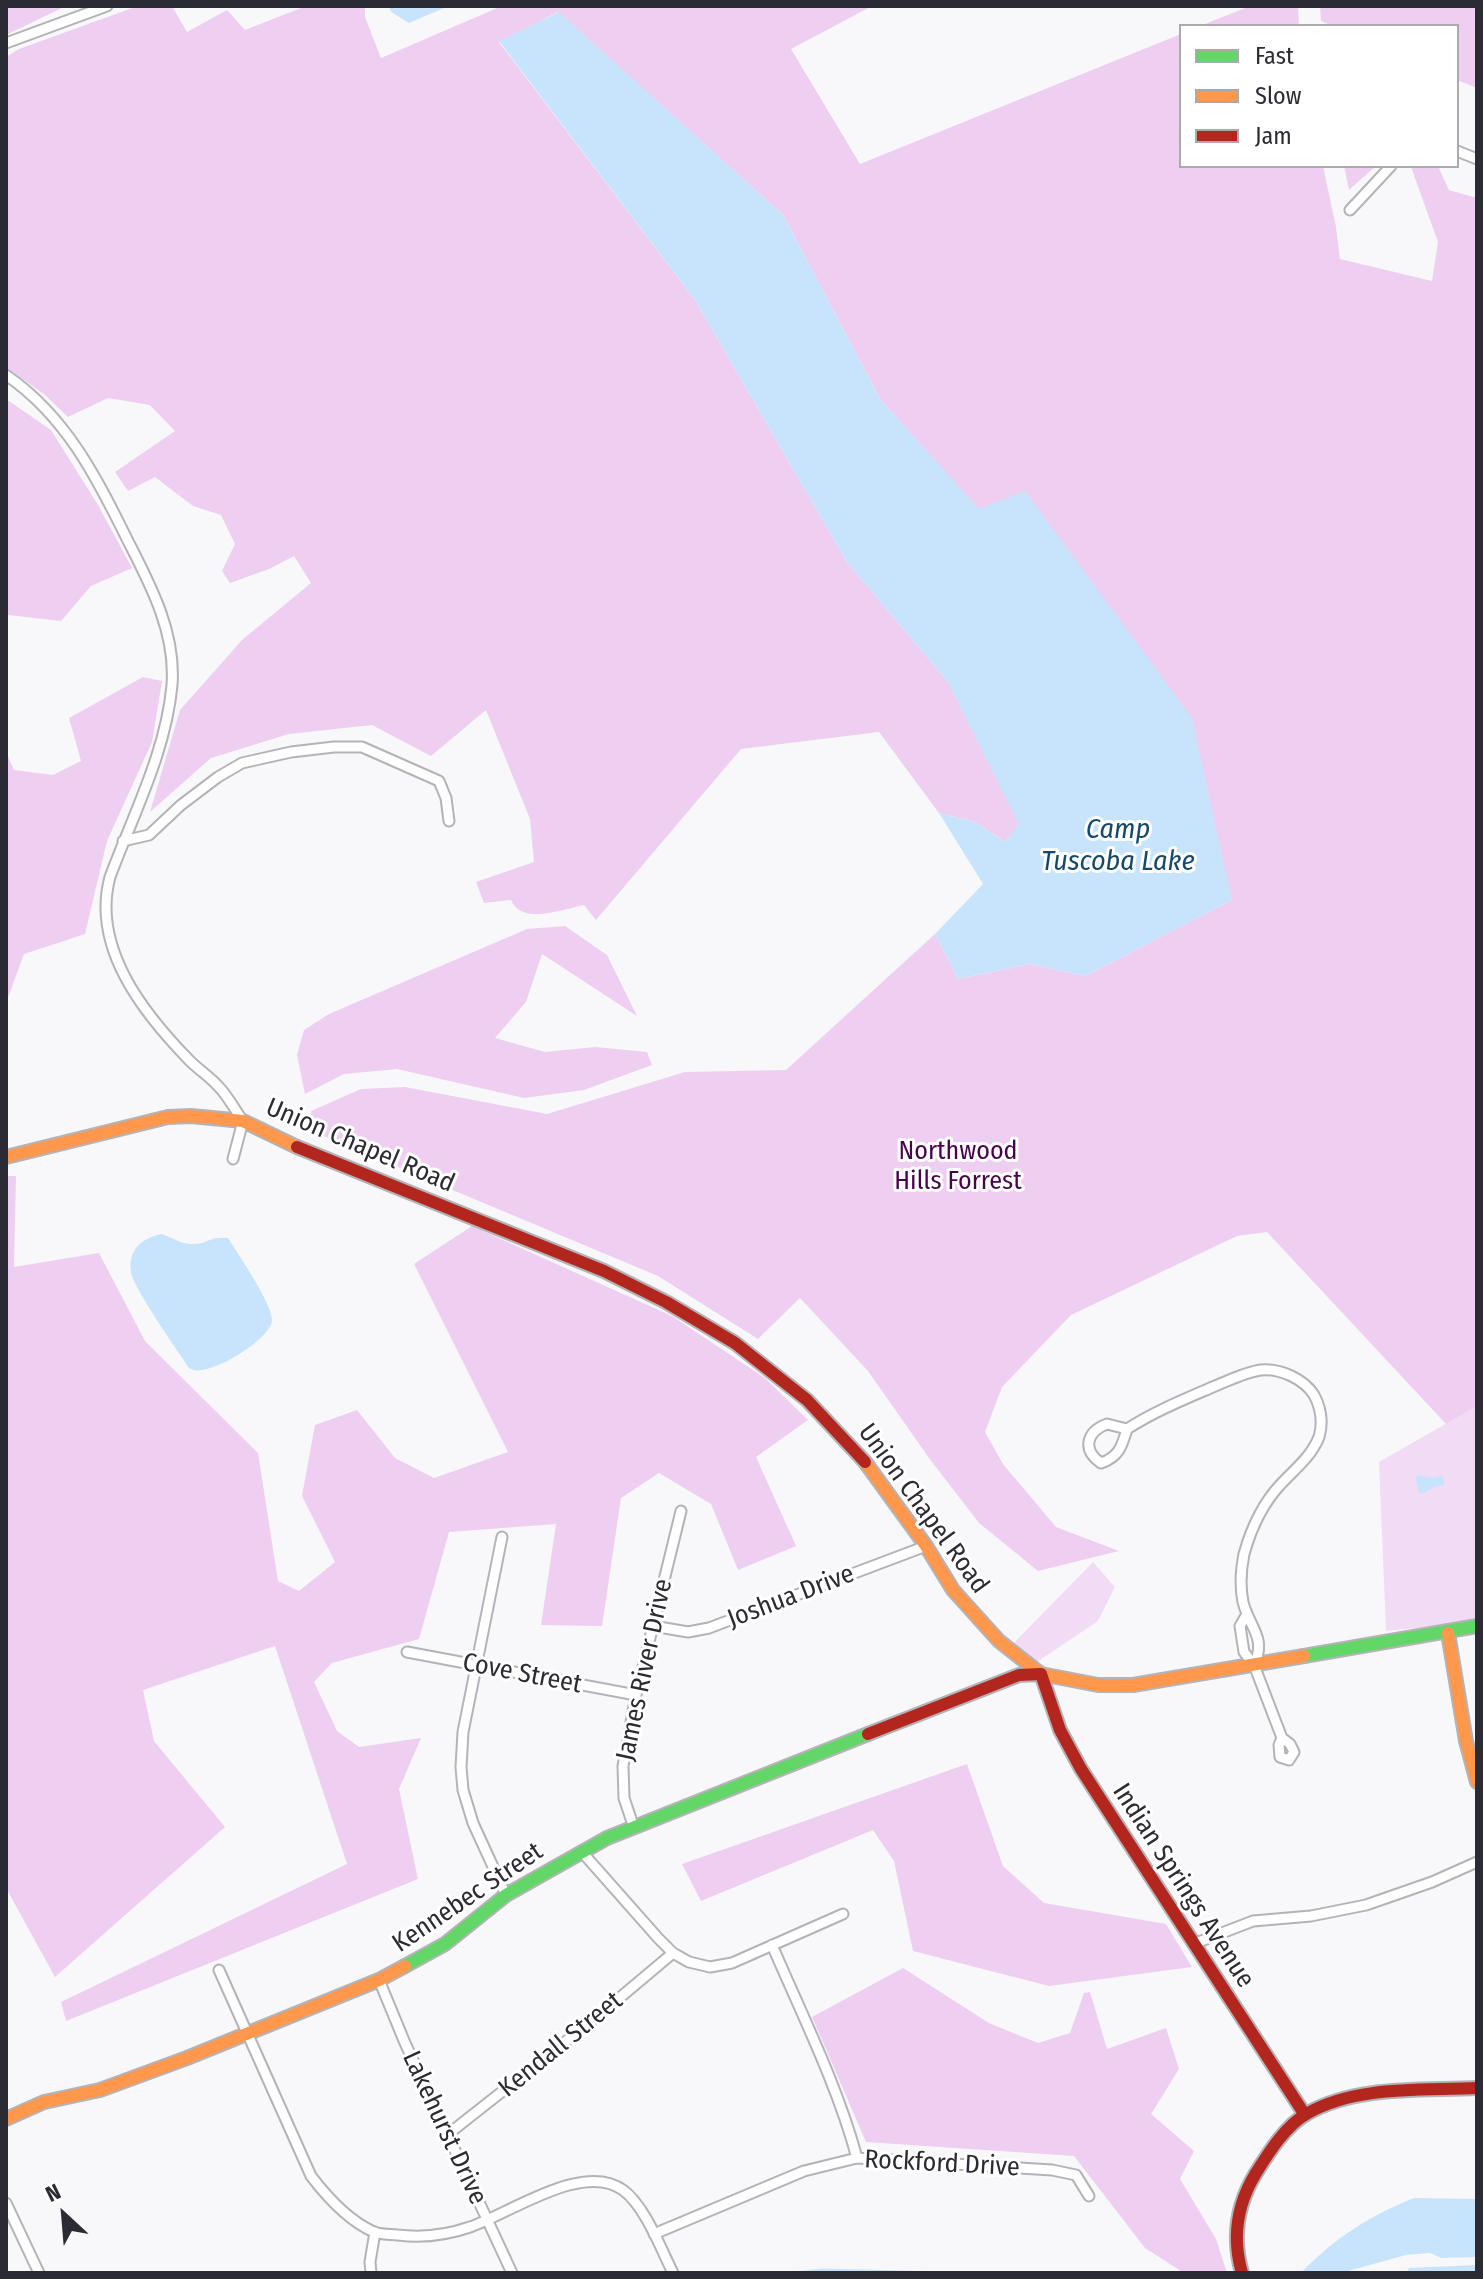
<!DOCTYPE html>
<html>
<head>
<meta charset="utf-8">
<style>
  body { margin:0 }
  #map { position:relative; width:1483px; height:2279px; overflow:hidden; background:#f8f8fb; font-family:"Fira Sans Condensed",sans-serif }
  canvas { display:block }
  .frame { position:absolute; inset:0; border:8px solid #2b2b33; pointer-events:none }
  .legend { position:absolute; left:1179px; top:24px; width:280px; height:144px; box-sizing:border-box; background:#fff; border:2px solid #aaaaad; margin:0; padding:10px 14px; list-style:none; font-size:24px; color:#2b2b33 }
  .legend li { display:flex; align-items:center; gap:16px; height:40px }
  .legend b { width:40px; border:2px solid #aaaaad }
  .north { position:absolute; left:24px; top:2175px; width:80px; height:80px; -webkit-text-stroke:6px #fff; paint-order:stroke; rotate:334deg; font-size:22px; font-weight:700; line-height:32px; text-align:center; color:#2b2b33 }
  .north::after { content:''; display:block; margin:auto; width:28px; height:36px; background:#2b2b33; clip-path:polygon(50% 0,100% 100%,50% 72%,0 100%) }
</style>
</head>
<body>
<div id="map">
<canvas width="1483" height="2279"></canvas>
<div class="frame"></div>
<ul class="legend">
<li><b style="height:10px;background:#63d668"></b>Fast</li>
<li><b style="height:10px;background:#ff974d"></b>Slow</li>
<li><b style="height:10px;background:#b3261e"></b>Jam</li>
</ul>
<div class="north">N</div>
</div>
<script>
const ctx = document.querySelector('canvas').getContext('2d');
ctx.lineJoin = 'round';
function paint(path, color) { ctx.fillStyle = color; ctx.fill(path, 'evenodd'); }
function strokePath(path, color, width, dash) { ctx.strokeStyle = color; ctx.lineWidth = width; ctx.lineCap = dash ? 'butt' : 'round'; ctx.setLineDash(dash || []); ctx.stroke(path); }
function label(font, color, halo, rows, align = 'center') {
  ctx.font = font + ' "Fira Sans Condensed",sans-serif'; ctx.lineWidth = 6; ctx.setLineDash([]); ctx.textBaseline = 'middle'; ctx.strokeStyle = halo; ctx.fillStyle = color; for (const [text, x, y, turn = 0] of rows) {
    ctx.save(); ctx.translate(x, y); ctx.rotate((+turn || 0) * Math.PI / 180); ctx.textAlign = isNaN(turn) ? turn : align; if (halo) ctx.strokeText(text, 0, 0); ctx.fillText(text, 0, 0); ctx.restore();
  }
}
paint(new Path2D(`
  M 1477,1406 L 1477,1622 L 1386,1631 L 1379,1462 Z
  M 1093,1562 L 1115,1587 L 1098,1621 L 1031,1666 L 1008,1649 Z`), '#f2dbf4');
paint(new Path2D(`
  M 6,6 L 66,6 L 6,35 Z
  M 138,6 L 172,6 L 187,32 L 227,10 L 245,30 L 301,8 L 300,6 L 365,6 L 365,17 L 381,58 L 502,6 L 872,6 L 791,49 L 860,164 L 1181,34 L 1181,166 L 1323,166 L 1336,227 L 1340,259 L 1432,281 L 1438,242 L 1411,167 L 1438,166 L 1449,190 L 1477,198 L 1477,1406 L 1446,1424 L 1267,1232 L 1237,1236 L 1071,1315 L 1002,1387 L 985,1432 L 1003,1464 L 1056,1527 L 1119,1551 L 1038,1571 L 979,1523 L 929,1458 L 868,1371 L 800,1298 L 758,1339 L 658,1276 L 314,1132 L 311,1111 L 361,1089 L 405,1087 L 547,1114 L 685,1072 L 786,1070 L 935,934 L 958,979 L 1030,964 L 1085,976 L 1232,900 L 979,510 L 880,399 L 783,215 L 558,12 L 499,42 L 695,300 L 847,562 L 948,682 L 1020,824 L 1005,842 L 975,822 L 939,813 L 879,732 L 741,749 L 596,920 L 584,905 C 563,909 522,926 511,900 L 484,903 L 476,882 L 534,862 L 530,819 L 486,710 L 431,756 L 372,725 L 289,734 L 211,758 L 150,812 L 180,710 L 242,640 L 311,583 L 294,556 L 269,569 L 230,583 L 222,571 L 235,544 L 221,515 L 193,506 L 155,477 L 128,491 L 115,472 L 175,431 L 150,405 L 108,398 L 68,417 L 45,395 L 6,367 L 6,57 L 19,49 Z
  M 1250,6 L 1298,6 L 1299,26 L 1200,26 Z
  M 1320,6 L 1477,6 L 1477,88 L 1457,80 L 1457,26 L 1333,26 L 1321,21 Z
  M 1344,166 L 1376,166 L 1349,190 Z
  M 6,399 L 51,430 L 98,505 L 132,568 L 91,586 L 61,621 L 8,615 Z
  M 143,677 L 162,681 L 152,742 L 107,841 L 85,934 L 24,954 L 6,1003 L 6,752 L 14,770 L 53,775 L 81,761 L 69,718 Z
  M 565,926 L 607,955 L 637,1016 L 542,954 L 526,1002 L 495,1038 L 545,1052 L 595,1047 L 647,1052 L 652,1065 L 584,1090 L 524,1098 L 397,1069 L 344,1074 L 305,1094 L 297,1055 L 304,1030 L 329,1014 L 527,929 Z
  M 6,1176 L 16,1176 L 14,1267 L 99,1253 L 145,1341 L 258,1453 L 278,1581 L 299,1591 L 335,1562 L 302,1496 L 315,1425 L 357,1410 L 395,1458 L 434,1478 L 508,1452 L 414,1264 L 472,1226 L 672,1316 L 765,1378 L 808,1420 L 756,1457 L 796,1546 L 738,1570 L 711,1504 L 659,1473 L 621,1498 L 602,1626 L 541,1625 L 556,1524 L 449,1532 L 419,1639 L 332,1663 L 314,1682 L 337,1731 L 359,1747 L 421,1738 L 399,1789 L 418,1879 L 66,2021 L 61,2002 L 347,1864 L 275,1646 L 143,1690 L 154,1741 L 225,1827 L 55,1977 L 6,1888 Z
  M 967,1764 L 1003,1866 L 1044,1903 L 1166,1924 L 1192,1967 L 1049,1986 L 913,1951 L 894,1861 L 873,1830 L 701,1901 L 682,1864 Z
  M 903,1968 L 989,2023 L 1038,2043 L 1070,2033 L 1084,1993 L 1090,1992 L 1107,2049 L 1166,2028 L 1179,2069 L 1151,2114 L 1194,2151 L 1180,2179 L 1216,2239 L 1227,2273 L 1184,2273 L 1145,2248 L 1074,2156 L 866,2142 L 812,2017 Z`), '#eecef1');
paint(new Path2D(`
  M 389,6 L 449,6 L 409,23 L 391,12 Z
  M 559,12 L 783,215 L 880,399 L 979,509 L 1025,491 L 1192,718 L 1232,900 L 1085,976 L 1030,964 L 958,979 L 935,934 L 983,884 L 939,813 L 975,822 L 1005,842 L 1019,824 L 948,682 L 847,562 L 695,300 L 499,41 Z
  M 162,1234 C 173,1238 183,1245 195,1244 C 209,1243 210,1236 228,1238 C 238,1254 272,1303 272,1320 C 273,1338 205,1381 189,1368 C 178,1351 132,1286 131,1272 C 128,1249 142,1238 162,1234 Z
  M 1418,1475 L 1432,1478 L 1443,1476 L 1444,1485 L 1434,1487 L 1422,1494 L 1419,1493 L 1416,1478 Z
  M 1414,2198 L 1477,2199 L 1477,2257 L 1441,2258 L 1430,2253 L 1406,2255 L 1348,2271 L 1301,2273 C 1333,2239 1371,2215 1414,2198 Z
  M 1477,2265 L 1477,2273 L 1407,2273 L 1409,2268 Z`), '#c8e4fc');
strokePath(new Path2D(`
  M 794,2273 L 823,2270 L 944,2273`), '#c8e4fc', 3);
const street = new Path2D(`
  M 6,43 L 107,6
  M 1457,151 L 1477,159
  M 1350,210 L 1391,166
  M 6,375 C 66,416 97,478 128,541 C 151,586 176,633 172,685 C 166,752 133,815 110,877 C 91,947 143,1013 190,1061 C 199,1070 210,1077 218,1086 C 228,1096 235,1110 243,1121 L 233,1159
  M 123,841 L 149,835 L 181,805 L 218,777 L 242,763 L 291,752 L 334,747 L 362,747 L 439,781 L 446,798 L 449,821
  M 1107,1424 L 1127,1429 C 1122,1446 1119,1457 1101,1463 C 1082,1450 1086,1432 1107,1424 Z
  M 1127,1429 C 1155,1411 1185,1399 1215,1386 C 1230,1380 1246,1372 1261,1370 C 1280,1368 1304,1379 1314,1395 C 1321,1408 1323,1423 1319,1437 C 1311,1457 1295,1469 1281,1484 C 1263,1503 1251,1529 1244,1554 C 1241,1569 1240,1587 1243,1602 C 1249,1627 1267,1637 1254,1665 L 1244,1652 L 1240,1626 L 1247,1614
  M 502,1537 L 463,1732 L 461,1767 L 463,1790 L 473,1823 L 506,1895
  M 653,1626 L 688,1632 L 709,1628 L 926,1546
  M 407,1652 L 636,1695
  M 1254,1665 L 1282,1738
  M 1282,1738 L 1290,1744 L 1294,1752 L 1289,1760 L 1280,1757 L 1279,1745 Z
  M 634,1828 L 624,1798 L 623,1766 L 636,1695 L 681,1511
  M 582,1852 L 658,1938 L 673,1953 L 689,1962 L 710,1967 L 732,1963 L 843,1914
  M 1196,1943 L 1253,1921 L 1311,1916 L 1366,1905 L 1432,1882 L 1477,1862
  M 772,1945 C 802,2015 837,2084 857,2158
  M 219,1970 L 311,2176 C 327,2197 349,2221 374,2232 C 381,2235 391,2234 398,2235 C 423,2238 447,2235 470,2227 C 511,2213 583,2161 623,2190 C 645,2206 661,2249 673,2273
  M 379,1980 L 405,2043 L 512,2273
  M 447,2135 L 598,2016 L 673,1953
  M 6,2203 L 39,2273
  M 654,2234 L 804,2171 L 857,2158 L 1052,2170 L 1076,2175 L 1089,2196
  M 371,2273 L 370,2262 L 375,2232`);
const fast = new Path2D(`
  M 1304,1656 L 1477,1626
  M 405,1966 L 445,1944 L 506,1895 L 607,1838 L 868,1734`);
const slow = new Path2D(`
  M 6,1157 L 168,1117 L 191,1116 L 243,1121 L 297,1147
  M 865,1462 L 926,1546 L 953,1590 L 999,1641 L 1041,1674 L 1098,1685 L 1133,1685 L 1304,1656
  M 1448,1633 L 1466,1741 L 1477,1782
  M 6,2119 L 44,2102 L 100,2090 L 187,2058 L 379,1980 L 405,1966`);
const jam = new Path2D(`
  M 297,1147 L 604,1271 L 666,1302 L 735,1343 L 807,1400 L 865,1462
  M 868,1734 L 1019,1675 L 1041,1674 L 1060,1730 L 1081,1769 L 1305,2115
  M 1242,2273 C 1232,2238 1237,2204 1256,2173 C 1269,2152 1286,2125 1308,2113 C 1358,2085 1422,2091 1477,2088`);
strokePath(street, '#b3b3b8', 13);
strokePath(fast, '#b3b3b8', 16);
strokePath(slow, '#b3b3b8', 16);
strokePath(jam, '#b3b3b8', 16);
strokePath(street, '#fefefe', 9);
strokePath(fast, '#63d668', 12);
strokePath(slow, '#ff974d', 12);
strokePath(jam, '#b3261e', 12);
label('26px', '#2b2b33', '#fff', [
  ["Union Chapel Road",360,1146,23],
  ["Union Chapel Road",923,1509,54],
  ["Joshua Drive",791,1597,-21],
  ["James River Drive",645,1670,-78],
  ["Cove Street",522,1674,11],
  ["Indian Springs Avenue",1183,1886,57],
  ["Kennebec Street",468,1898,-34],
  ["Kendall Street",561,2045,-39],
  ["Lakehurst Drive",444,2128,65],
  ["Rockford Drive",942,2164,3]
]);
label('26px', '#49014e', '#fff', [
  ["Northwood",958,1152],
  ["Hills Forrest",958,1182]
]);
label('italic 28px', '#16486c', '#fff', [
  ["Camp",1118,830],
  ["Tuscoba Lake",1118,862]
]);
</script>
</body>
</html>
